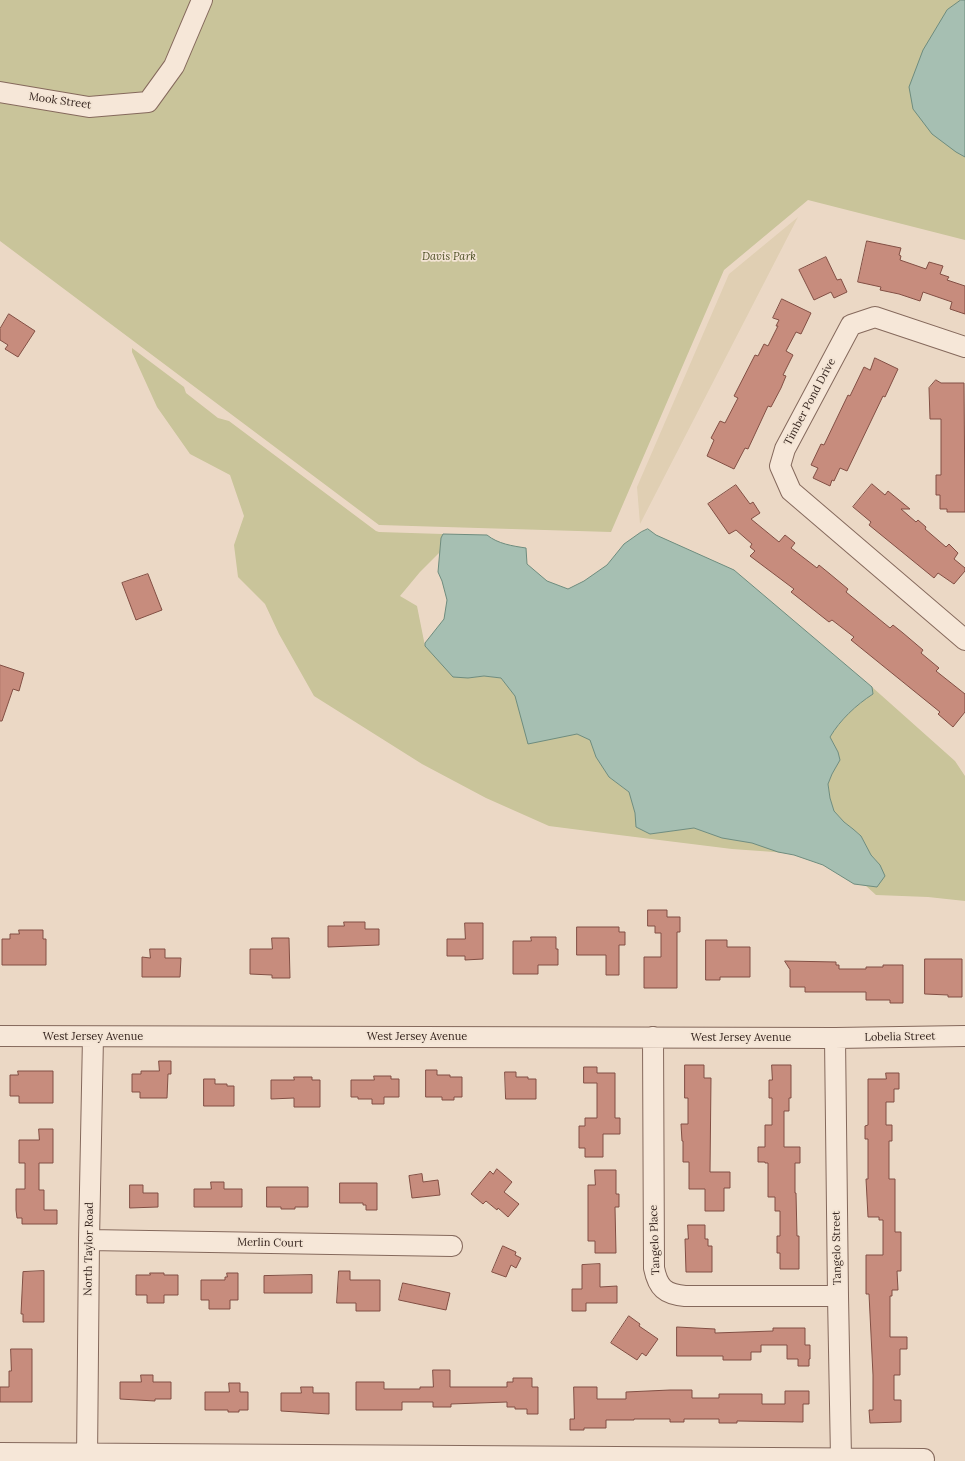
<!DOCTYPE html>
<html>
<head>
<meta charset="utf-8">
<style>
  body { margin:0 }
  canvas { display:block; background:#ebd8c5 }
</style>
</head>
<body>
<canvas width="965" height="1461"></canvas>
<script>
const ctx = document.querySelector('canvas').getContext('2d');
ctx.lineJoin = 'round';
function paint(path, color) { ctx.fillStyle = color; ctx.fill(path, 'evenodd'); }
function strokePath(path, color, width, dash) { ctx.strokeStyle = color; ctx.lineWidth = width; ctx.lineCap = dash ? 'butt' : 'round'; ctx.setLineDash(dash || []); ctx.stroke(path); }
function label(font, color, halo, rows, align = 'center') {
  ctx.font = font + ' Lora,serif'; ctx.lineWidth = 3.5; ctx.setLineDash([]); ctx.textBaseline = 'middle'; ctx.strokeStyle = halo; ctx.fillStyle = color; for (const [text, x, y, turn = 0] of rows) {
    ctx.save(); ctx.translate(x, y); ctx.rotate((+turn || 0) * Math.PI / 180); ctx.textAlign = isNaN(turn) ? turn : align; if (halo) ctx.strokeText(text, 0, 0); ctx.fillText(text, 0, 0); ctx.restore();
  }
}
paint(new Path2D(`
  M 798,217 L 640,524 L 637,487 L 729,274 Z`), '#e0cfb3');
paint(new Path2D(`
  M 0,0 L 965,0 L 965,240 L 808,200 L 724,270 L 611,532 L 379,525 L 0,241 Z
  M 132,348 L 184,387 L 186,393 L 218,418 L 229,421 L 376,531 L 379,532 L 443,534 L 441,538 L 440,552 L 420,572 L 400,596 L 417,606 L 425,646 L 468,678 L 484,676 L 501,678 L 515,695 L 521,715 L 556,737 L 577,734 L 591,740 L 596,757 L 609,777 L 629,792 L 635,813 L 636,827 L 650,834 L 694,828 L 722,838 L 752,843 L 788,853 L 732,849 L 619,835 L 549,826 L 486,798 L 422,764 L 314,696 L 279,634 L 265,604 L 238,577 L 234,545 L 244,516 L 230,475 L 190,454 L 157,407 L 132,352 Z
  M 872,687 L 955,761 L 965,776 L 965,901 L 928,897 L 876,895 L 865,885 L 877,887 L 880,865 L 871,855 L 861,836 L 853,829 L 844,822 L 834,811 L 830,798 L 828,784 L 832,774 L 840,760 L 838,752 L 830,737 C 840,720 856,705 873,694 Z`), '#c9c49a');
const water = new Path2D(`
  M 961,0 L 965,0 L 965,157 L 956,152 L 932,134 L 913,109 L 909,87 L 923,50 L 947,10 Z
  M 648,529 L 656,535 L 734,570 L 872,687 L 873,694 C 856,705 840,720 830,737 L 838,752 L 840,760 L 832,774 L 828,784 L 830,798 L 834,811 L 844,822 L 853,829 L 861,836 L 871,855 L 880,865 L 885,876 L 877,887 L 854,884 L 823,865 L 794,855 L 778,852 L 752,843 L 722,838 L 694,828 L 650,834 L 636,827 L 635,813 L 629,792 L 609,777 L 596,757 L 590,740 L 577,734 L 528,744 L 515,696 L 501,678 L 484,676 L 468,678 L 453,677 L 425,646 L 425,643 L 444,619 L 447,600 L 442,581 L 438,572 L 441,538 L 443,534 L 487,535 C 498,544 513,546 526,548 L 527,564 L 547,581 L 568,589 L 584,581 L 607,565 L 624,544 L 641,532 Z`);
paint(water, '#a6bfb2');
strokePath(water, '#6e8c7e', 1);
const building = new Path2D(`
  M 867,241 L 901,248 L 899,255 L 901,256 L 900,260 L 926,269 L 929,262 L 943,266 L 940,274 L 949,277 L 947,280 L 965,286 L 965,314 L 950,309 L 952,302 L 923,292 L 920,301 L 899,294 L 880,290 L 881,287 L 858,282 Z
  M 826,257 L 837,280 L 841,279 L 847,292 L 834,298 L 831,292 L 814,300 L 799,270 Z
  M 782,299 L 811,313 L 801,334 L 796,332 L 786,351 L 793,355 L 783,375 L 786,376 L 781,388 L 771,407 L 768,406 L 748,449 L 745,448 L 734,469 L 707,456 L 714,440 L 711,438 L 720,421 L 725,423 L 738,398 L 734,396 L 755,355 L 758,356 L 764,344 L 768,346 L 778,326 L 776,326 L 779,320 L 773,318 Z
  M 9,314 L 35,331 L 18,357 L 5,349 L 8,345 L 0,340 L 0,329 Z
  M 875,358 L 898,369 L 885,397 L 883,396 L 847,471 L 840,468 L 834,481 L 832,480 L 830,486 L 813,478 L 818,468 L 811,465 L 821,444 L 824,445 L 848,395 L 850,396 L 864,367 L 870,370 Z
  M 936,380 L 941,383 L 964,383 L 965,512 L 947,512 L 947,509 L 940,509 L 940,495 L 936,495 L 936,475 L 941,475 L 941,419 L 930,419 L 929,388 Z
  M 872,484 L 885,495 L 888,491 L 910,509 L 901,509 L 916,522 L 918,520 L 926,527 L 925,529 L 946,547 L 949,544 L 958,553 L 954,559 L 965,568 L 965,571 L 954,584 L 938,573 L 934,578 L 869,525 L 871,522 L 853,507 Z
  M 736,485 L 750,504 L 753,502 L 760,513 L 751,519 L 779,542 L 785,535 L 795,543 L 791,548 L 817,568 L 819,565 L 830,574 L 848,589 L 846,592 L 890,628 L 893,625 L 903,633 L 923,650 L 921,653 L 939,668 L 936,671 L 965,694 L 965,712 L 953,727 L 938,714 L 940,712 L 851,640 L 854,637 L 832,620 L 829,622 L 791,592 L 794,589 L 750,556 L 755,551 L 750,547 L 752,544 L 736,530 L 729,534 L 708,504 Z
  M 148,574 L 162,610 L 136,620 L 122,583 Z
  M 0,665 L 24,673 L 19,691 L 13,689 L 2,721 L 0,721 Z
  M 648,910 L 667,910 L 667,917 L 680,917 L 680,932 L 677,932 L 677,988 L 644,988 L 644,957 L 661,957 L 661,933 L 655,933 L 655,926 L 648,926 Z
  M 344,922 L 365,922 L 365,929 L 379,929 L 379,945 L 328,947 L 328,926 L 344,926 Z
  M 465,923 L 483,923 L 483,959 L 465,960 L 465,956 L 447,956 L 447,939 L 465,939 Z
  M 577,927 L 619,927 L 619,932 L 625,932 L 625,945 L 619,945 L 619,975 L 606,975 L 606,955 L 577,955 Z
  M 19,930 L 43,930 L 43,939 L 46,939 L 46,965 L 2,965 L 2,939 L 10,939 L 10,934 L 19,934 Z
  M 531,937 L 556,937 L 556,949 L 558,949 L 558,965 L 538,965 L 538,974 L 513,974 L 513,941 L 531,941 Z
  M 272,938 L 289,938 L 290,978 L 272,978 L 272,975 L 250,974 L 250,949 L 272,949 Z
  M 706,940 L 727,940 L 727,947 L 750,947 L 750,977 L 720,977 L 720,980 L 706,980 Z
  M 150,949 L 165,949 L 165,958 L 181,958 L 180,977 L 142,977 L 142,957 L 150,958 Z
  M 925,959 L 962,959 L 962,997 L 948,997 L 948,995 L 925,994 Z
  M 785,961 L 836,962 L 836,965 L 839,965 L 839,969 L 866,969 L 866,967 L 883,967 L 883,965 L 903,965 L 903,1003 L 890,1003 L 890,1000 L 866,1000 L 866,992 L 805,992 L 805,987 L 790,987 L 790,970 Z
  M 159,1061 L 171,1061 L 171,1074 L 168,1074 L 167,1098 L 140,1098 L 140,1092 L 132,1092 L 132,1074 L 141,1074 L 141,1071 L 159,1071 Z
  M 685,1065 L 704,1065 L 704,1078 L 711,1078 L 710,1172 L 730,1172 L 730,1188 L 724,1188 L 724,1211 L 705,1211 L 705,1189 L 689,1189 L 689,1162 L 683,1162 L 683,1141 L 682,1141 L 681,1124 L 688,1124 L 688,1098 L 685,1098 Z
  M 772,1065 L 791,1065 L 791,1098 L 789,1098 L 789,1111 L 784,1111 L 784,1147 L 800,1147 L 800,1163 L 795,1163 L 795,1193 L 796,1193 L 797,1236 L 799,1236 L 799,1269 L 780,1269 L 780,1253 L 777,1253 L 777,1236 L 780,1236 L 780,1211 L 775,1211 L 775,1197 L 768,1197 L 768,1163 L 765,1163 L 765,1162 L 758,1162 L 758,1147 L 765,1147 L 765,1125 L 772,1125 L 772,1098 L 769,1098 L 769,1080 L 772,1080 Z
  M 584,1067 L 597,1067 L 597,1073 L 615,1073 L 615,1118 L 620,1118 L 620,1134 L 603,1134 L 603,1157 L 585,1157 L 585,1148 L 579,1148 L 579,1126 L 585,1126 L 585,1118 L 597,1118 L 597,1083 L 584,1083 Z
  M 426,1070 L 437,1070 L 437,1075 L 450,1075 L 450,1077 L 462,1077 L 462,1097 L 454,1097 L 454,1100 L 442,1100 L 442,1097 L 426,1097 Z
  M 18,1071 L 53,1071 L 53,1103 L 19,1103 L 19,1096 L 10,1096 L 10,1075 L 18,1075 Z
  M 505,1072 L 516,1072 L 516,1077 L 528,1077 L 528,1079 L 536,1079 L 536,1099 L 506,1099 Z
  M 886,1073 L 899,1073 L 899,1089 L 894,1089 L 894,1102 L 886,1102 L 886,1125 L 892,1125 L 892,1141 L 889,1141 L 889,1179 L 895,1179 L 895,1232 L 901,1232 L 901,1271 L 897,1271 L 898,1290 L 892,1290 L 892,1296 L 890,1296 L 890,1337 L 907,1337 L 907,1349 L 900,1349 L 900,1375 L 894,1375 L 894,1400 L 901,1400 L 901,1422 L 870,1423 L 869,1410 L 873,1410 L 873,1375 L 869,1294 L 866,1294 L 866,1255 L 883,1255 L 883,1220 L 879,1220 L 879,1217 L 868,1217 L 866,1179 L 868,1179 L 868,1139 L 865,1139 L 865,1126 L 868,1125 L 868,1079 L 886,1079 Z
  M 374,1076 L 391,1076 L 391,1079 L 399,1079 L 399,1097 L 384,1097 L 384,1104 L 372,1104 L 372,1099 L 358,1099 L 358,1097 L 351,1097 L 351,1080 L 374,1080 Z
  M 294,1077 L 312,1077 L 312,1080 L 320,1080 L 320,1107 L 294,1107 L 294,1098 L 271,1099 L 271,1080 L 294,1080 Z
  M 204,1079 L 215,1079 L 215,1084 L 227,1084 L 227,1086 L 234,1086 L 234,1106 L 204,1106 Z
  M 39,1129 L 53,1129 L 53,1163 L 39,1163 L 39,1190 L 44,1190 L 44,1210 L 57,1210 L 57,1224 L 22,1224 L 22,1218 L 17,1218 L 16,1210 L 16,1189 L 25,1189 L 25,1163 L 19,1163 L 19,1140 L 39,1140 Z
  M 497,1169 L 512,1182 L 504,1192 L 519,1204 L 508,1217 L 498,1208 L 497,1210 L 486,1201 L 483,1204 L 471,1194 L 490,1171 L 493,1174 Z
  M 595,1170 L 616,1170 L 616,1194 L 619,1194 L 619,1207 L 615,1207 L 616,1253 L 595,1253 L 595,1241 L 588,1241 L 588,1185 L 595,1185 Z
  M 422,1174 L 423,1182 L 438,1180 L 440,1195 L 412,1198 L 409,1176 Z
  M 211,1182 L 224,1182 L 224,1189 L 242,1189 L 242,1207 L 194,1207 L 194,1189 L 211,1189 Z
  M 340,1183 L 377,1183 L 377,1210 L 366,1210 L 366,1205 L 363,1205 L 363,1203 L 340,1203 Z
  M 130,1185 L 143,1185 L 143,1193 L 158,1193 L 158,1207 L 130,1208 Z
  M 267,1187 L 308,1187 L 308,1207 L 295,1207 L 295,1209 L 281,1209 L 281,1207 L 267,1207 Z
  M 688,1225 L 705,1225 L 705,1239 L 708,1239 L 708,1246 L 712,1246 L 712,1272 L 686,1272 L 685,1239 L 688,1239 Z
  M 503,1246 L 516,1252 L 515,1255 L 521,1258 L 516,1268 L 511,1265 L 506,1277 L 492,1272 Z
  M 600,1264 L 600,1287 L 617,1286 L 617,1303 L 586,1303 L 586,1311 L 572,1311 L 572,1289 L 582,1289 L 582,1265 Z
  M 44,1271 L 44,1322 L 23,1322 L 23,1314 L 21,1314 L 23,1272 Z
  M 339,1271 L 350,1271 L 350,1280 L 380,1280 L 380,1311 L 356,1311 L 356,1303 L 337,1303 Z
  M 150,1273 L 164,1273 L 164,1275 L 178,1275 L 178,1295 L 164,1295 L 164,1303 L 147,1303 L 147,1295 L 136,1295 L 136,1275 L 150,1275 Z
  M 227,1273 L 238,1273 L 238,1300 L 230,1300 L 230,1309 L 209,1309 L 209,1300 L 201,1300 L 201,1280 L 225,1280 L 225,1277 L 227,1277 Z
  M 312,1275 L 312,1293 L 264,1293 L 264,1276 Z
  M 403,1283 L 450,1293 L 446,1310 L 399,1300 Z
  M 629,1316 L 640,1324 L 639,1326 L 658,1339 L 646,1356 L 642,1353 L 637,1360 L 611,1343 Z
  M 677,1327 L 715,1329 L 715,1333 L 773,1331 L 773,1328 L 805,1328 L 805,1345 L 810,1345 L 810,1359 L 809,1359 L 809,1366 L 798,1366 L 798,1359 L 787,1359 L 787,1345 L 761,1345 L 761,1352 L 751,1352 L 751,1360 L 723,1360 L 723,1356 L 677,1356 Z
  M 11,1349 L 32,1349 L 32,1402 L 0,1402 L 0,1387 L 9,1387 L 9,1371 L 11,1371 Z
  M 433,1370 L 450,1370 L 450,1387 L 507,1387 L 507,1382 L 513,1382 L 513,1378 L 532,1378 L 532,1387 L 538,1387 L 538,1414 L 527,1414 L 527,1409 L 515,1409 L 515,1407 L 507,1407 L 507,1402 L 451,1404 L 451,1407 L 433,1407 L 433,1402 L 402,1402 L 402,1410 L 356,1410 L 356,1382 L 384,1382 L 384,1389 L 420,1389 L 420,1387 L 433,1387 Z
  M 141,1375 L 153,1375 L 153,1382 L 171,1382 L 171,1399 L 155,1399 L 155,1401 L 120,1399 L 120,1382 L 141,1382 Z
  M 229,1383 L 240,1383 L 240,1392 L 248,1392 L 248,1410 L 239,1410 L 239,1412 L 228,1412 L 228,1410 L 205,1410 L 205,1392 L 229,1392 Z
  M 301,1387 L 313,1387 L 313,1393 L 329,1393 L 329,1414 L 281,1411 L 281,1393 L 301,1393 Z
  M 574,1387 L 597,1387 L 597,1399 L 626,1399 L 626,1392 L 670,1390 L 692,1390 L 692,1398 L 719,1398 L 719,1394 L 762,1394 L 762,1404 L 785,1404 L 785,1391 L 809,1391 L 809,1404 L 803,1404 L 803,1422 L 737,1421 L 737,1423 L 719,1423 L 719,1419 L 684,1419 L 684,1422 L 670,1422 L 670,1419 L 634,1419 L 634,1420 L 606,1420 L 606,1428 L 584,1428 L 584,1430 L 570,1430 L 570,1419 L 574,1419 Z`);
paint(building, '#c78c7d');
strokePath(building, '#824f44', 1);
const minor = new Path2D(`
  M 0,92 L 89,107 L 148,102 L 174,66 L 202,0
  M 965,347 L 875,317 L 851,325 L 785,449 L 780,466 L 791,491 L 965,640
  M 0,1036 L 835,1038 L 965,1036
  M 653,1037 L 654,1268 C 658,1288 665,1294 685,1296 L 838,1296
  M 835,1038 L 838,1296 L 841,1458
  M 89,1240 L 452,1246
  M 0,1453 L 924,1459
  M 87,1461 L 89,1240 L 93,1037`);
strokePath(minor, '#85695c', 22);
strokePath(minor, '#f6e7d8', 20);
label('11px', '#36251f', '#f3e4d4', [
  ["Mook Street",60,101,8],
  ["Timber Pond Drive",810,402,-62],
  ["West Jersey Avenue",93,1037],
  ["West Jersey Avenue",417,1037],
  ["Lobelia Street",900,1037,-1],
  ["West Jersey Avenue",741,1038],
  ["Tangelo Place",655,1240,-92],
  ["Merlin Court",270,1243,1],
  ["Tangelo Street",837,1248,-91],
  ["North Taylor Road",89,1249,-89]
]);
label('italic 11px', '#4f5127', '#f3e4d4', [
  ["Davis Park",449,257]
]);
</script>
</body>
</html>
